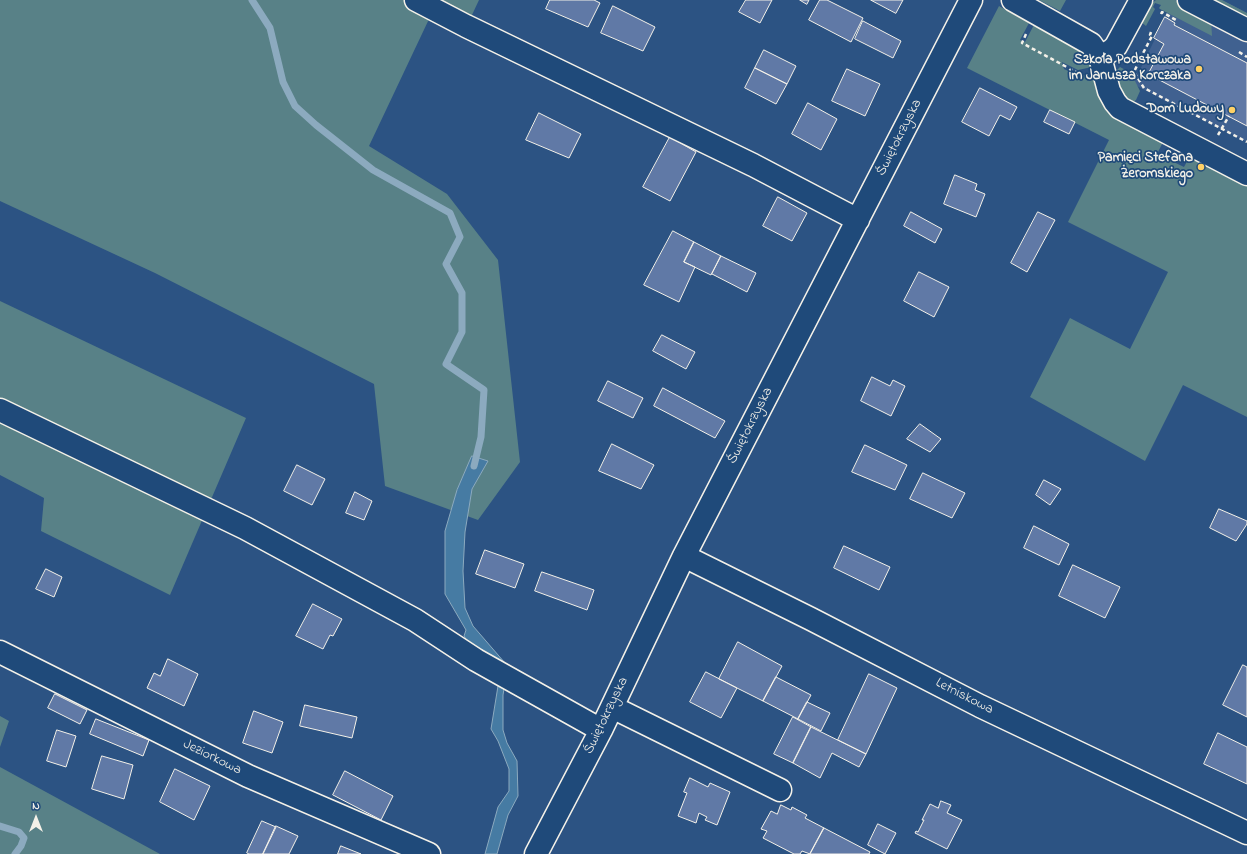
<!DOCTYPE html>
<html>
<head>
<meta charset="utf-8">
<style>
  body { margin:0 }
  #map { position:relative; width:1247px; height:854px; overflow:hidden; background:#2c5383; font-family:"Indie Flower",sans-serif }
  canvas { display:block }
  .north { position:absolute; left:16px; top:798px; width:40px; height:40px; -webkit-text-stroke:3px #1f4a7a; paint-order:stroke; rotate:0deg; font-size:11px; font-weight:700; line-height:16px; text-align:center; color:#f4f1e8 }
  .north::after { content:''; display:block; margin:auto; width:14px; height:18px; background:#f4f1e8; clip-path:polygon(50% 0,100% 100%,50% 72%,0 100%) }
</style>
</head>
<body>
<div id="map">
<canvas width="1247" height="854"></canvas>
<div class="north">N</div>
</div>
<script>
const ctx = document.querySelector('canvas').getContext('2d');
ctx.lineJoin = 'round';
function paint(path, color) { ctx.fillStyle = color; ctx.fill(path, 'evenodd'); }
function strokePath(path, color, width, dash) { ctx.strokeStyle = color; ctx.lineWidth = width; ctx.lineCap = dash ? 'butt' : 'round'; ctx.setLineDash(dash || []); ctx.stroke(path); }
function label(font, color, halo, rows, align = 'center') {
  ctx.font = font + ' "Indie Flower",sans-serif'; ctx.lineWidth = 3.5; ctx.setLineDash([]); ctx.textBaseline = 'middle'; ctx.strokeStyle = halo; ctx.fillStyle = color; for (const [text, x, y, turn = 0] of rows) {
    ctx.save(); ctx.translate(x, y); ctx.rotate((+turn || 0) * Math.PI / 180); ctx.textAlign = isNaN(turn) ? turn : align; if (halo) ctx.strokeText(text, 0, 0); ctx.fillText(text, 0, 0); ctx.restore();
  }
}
paint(new Path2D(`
  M 1174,0 L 1222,0 L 1247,13 L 1247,142 L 1133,84 Z`), '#406190');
paint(new Path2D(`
  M 0,0 L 479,0 L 464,32 L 430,17 L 369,146 L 447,194 L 498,260 L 520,462 L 478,520 L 385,486 L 374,384 L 155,273 L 0,201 Z
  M 1039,0 L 1066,0 L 1060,11 Z
  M 1156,0 L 1175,0 L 1211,18 L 1212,36 L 1160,9 L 1159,8 L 1161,5 L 1155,3 L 1153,7 L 1155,9 L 1146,26 L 1141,22 L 1148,6 Z
  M 1213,0 L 1222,0 L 1247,13 L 1247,17 Z
  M 999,6 L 1029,23 L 1020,40 L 1025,42 L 1036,21 L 1084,48 L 1092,67 L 1078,70 L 1062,62 L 1064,69 L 1079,76 L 1089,74 L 1091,80 L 1096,79 L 1164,140 L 1157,154 L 1184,167 L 1191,154 L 1201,160 L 1198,167 L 1203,170 L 1206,162 L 1247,183 L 1247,417 L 1183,385 L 1145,461 L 1030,397 L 1070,318 L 1130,349 L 1168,272 L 1068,222 L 1109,140 L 967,68 Z
  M 1120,67 L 1131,73 L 1140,91 L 1136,100 L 1132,103 L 1122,98 L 1114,73 Z
  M 0,301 L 246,418 L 170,595 L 41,531 L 44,498 L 0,475 Z
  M 0,716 L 9,721 L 0,747 Z
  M 0,767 L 160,854 L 0,854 Z`), '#588187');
const water = new Path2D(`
  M 472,456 L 488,461 L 472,489 L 465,532 L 463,571 L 465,608 L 473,626 L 505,663 L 507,669 L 503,695 L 503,730 L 507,743 L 517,761 L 518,796 L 508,815 L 497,854 L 485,854 L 498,807 L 509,791 L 509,769 L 498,741 L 491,729 L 498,686 L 501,673 L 468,642 L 464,636 L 466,630 L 445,594 L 445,531 L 457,490 Z`);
paint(water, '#467ba3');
strokePath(water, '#8caabf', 1);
strokePath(new Path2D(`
  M 252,0 L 270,28 L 283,82 L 295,106 L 316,125 L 373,170 L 450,213 L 460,237 L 446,264 L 462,293 L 462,332 L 446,364 L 484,390 L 481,437 L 474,466
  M 0,826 L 19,832 L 24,838 L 21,846 L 15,854`), '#8caabf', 7);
const building = new Path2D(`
  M 550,0 L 594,0 L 600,3 L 588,27 L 546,9 Z
  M 746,0 L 772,0 L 760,23 L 739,12 Z
  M 800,0 L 809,0 L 807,4 Z
  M 820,0 L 827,0 L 863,18 L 851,42 L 809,20 Z
  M 871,0 L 903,0 L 896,13 Z
  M 613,6 L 655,27 L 643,51 L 601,33 Z
  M 1165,17 L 1175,23 L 1174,25 L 1247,63 L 1247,126 L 1148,74 L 1164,44 L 1154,38 Z
  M 863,21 L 901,41 L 893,58 L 855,39 Z
  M 764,50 L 796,66 L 787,84 L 755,68 Z
  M 755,68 L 787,84 L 776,104 L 745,88 Z
  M 847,69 L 880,84 L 865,116 L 832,101 Z
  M 980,88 L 1017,107 L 1010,120 L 1000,115 L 989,136 L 962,122 Z
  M 808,103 L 837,119 L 821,150 L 792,134 Z
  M 1050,110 L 1075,122 L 1069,134 L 1044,122 Z
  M 539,113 L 581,134 L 569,158 L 526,140 Z
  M 670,137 L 696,152 L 670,201 L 643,187 Z
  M 955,175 L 977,184 L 975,190 L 985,194 L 976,217 L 944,204 Z
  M 778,197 L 807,213 L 792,241 L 763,226 Z
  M 911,212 L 942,229 L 935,243 L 904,226 Z
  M 1038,212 L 1055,220 L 1027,272 L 1011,263 Z
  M 673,231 L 694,242 L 684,262 L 695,267 L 679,302 L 644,285 Z
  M 694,242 L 721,256 L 711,275 L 684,262 Z
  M 721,256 L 756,273 L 747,292 L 712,274 Z
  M 919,272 L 949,287 L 934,317 L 904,301 Z
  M 662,335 L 695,352 L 686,369 L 653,351 Z
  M 872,377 L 890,386 L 893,380 L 905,386 L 891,416 L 861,401 Z
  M 608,381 L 643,398 L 633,418 L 598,401 Z
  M 663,388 L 725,421 L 715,438 L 654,406 Z
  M 920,424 L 941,439 L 930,452 L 907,439 Z
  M 612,444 L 654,465 L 641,489 L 599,471 Z
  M 865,445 L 907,465 L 895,490 L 852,472 Z
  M 297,465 L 325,479 L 312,505 L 284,491 Z
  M 923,473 L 965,493 L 952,518 L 910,499 Z
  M 1044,480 L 1061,489 L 1050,505 L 1036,495 Z
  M 355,492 L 372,501 L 364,520 L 346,513 Z
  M 1219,509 L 1247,521 L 1247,524 L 1236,541 L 1210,528 Z
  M 1034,526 L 1069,544 L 1059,565 L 1024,548 Z
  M 844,546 L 890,567 L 879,590 L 834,568 Z
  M 485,550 L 524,564 L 515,588 L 476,574 Z
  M 1073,565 L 1120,587 L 1105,618 L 1059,596 Z
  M 46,569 L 62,577 L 54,597 L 36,589 Z
  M 542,572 L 594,590 L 587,610 L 535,591 Z
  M 313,604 L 342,619 L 333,636 L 330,635 L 323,649 L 296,636 Z
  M 738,642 L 782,666 L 763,701 L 719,679 Z
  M 168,659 L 198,674 L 184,706 L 147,688 L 154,673 L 160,676 Z
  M 1243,665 L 1247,667 L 1247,717 L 1223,705 Z
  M 706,672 L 737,688 L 721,718 L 690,702 Z
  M 869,674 L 897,688 L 866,754 L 838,740 Z
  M 776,677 L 811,695 L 798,719 L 763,701 Z
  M 55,694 L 87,710 L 80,724 L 48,708 Z
  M 807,702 L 830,713 L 821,731 L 798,719 Z
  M 305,705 L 357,717 L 352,738 L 300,726 Z
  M 254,711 L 283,722 L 272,753 L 243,743 Z
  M 793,717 L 811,727 L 793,763 L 774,754 Z
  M 96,719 L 149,740 L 143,756 L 90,734 Z
  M 811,727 L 866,754 L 859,767 L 832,753 L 820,778 L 793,763 Z
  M 57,730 L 76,736 L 66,767 L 47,761 Z
  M 1218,733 L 1247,747 L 1247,784 L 1204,764 Z
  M 102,756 L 133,765 L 124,799 L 92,789 Z
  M 175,769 L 210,786 L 194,820 L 160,802 Z
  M 345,771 L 393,796 L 381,820 L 333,795 Z
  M 690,778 L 708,787 L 710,783 L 730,792 L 717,825 L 705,820 L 707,817 L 699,813 L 696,823 L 678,816 L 687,793 L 684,792 Z
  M 941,801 L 951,805 L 947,813 L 962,820 L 947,849 L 915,833 L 916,831 L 918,832 L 924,820 L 922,820 L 930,804 L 938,808 Z
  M 781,805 L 791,810 L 792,807 L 807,815 L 805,818 L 824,828 L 810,854 L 802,851 L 800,854 L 794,854 L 763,838 L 767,831 L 761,829 L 771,811 L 777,814 Z
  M 262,821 L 276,827 L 263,854 L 249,854 L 247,853 Z
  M 878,824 L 896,833 L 885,854 L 868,845 Z
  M 276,826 L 298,836 L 289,854 L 263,854 Z
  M 824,828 L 870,852 L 869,854 L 810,854 Z
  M 341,846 L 361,854 L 338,854 Z`);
paint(building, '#6079a6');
strokePath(building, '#f4f1e8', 1);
const minor = new Path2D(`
  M 416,0 L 466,26 L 753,165 L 858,220
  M 1013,0 L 1091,44 L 1100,57 L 1109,91 L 1115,102 L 1120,108 L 1247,174
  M 1189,0 L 1247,30
  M 1100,57 L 1112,50 L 1116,46 L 1141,0
  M 0,410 L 245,528 L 415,620 L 476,660 L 601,730
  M 684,556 L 811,619 L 980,706 L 1247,833
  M 0,652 L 248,776 L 429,854
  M 612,707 L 780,790
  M 536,854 L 601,730 L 684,556 L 971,0`);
strokePath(minor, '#f4f1e8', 25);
strokePath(new Path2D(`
  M 1161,14 L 1162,12 L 1176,20
  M 1026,34 L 1022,43 L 1076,72 L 1081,73
  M 1239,52 L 1247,57
  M 1135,56 L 1140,59 L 1134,72 L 1144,88 L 1247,142
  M 1140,59 L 1152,36 L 1150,35 L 1151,32
  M 1218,135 L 1229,116`), '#f4f1e8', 2.5, [4, 3]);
strokePath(minor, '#1f4a7a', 22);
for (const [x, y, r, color] of [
  [1199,69,4,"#ffd166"],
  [1232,110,4,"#ffd166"],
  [1201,167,4,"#ffd166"]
]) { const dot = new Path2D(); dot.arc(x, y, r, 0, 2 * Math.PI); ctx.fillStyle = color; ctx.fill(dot); strokePath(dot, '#1f4a7a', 1.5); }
label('bold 14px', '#f4f1e8', '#1f4a7a', [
  ["Szkoła Podstawowa",1191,61],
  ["im Janusza Korczaka",1191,77],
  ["Dom Ludowy",1224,110],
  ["Pamięci Stefana",1193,159],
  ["Żeromskiego",1193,175]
], 'right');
label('14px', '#f4f1e8', '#1f4a7a', [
  ["Świętokrzyska",900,138,-63],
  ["Świętokrzyska",751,426,-63],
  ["Letniskowa",964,697,27],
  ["Świętokrzyska",607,716,-64],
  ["Jeziorkowa",212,758,26]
]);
</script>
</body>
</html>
